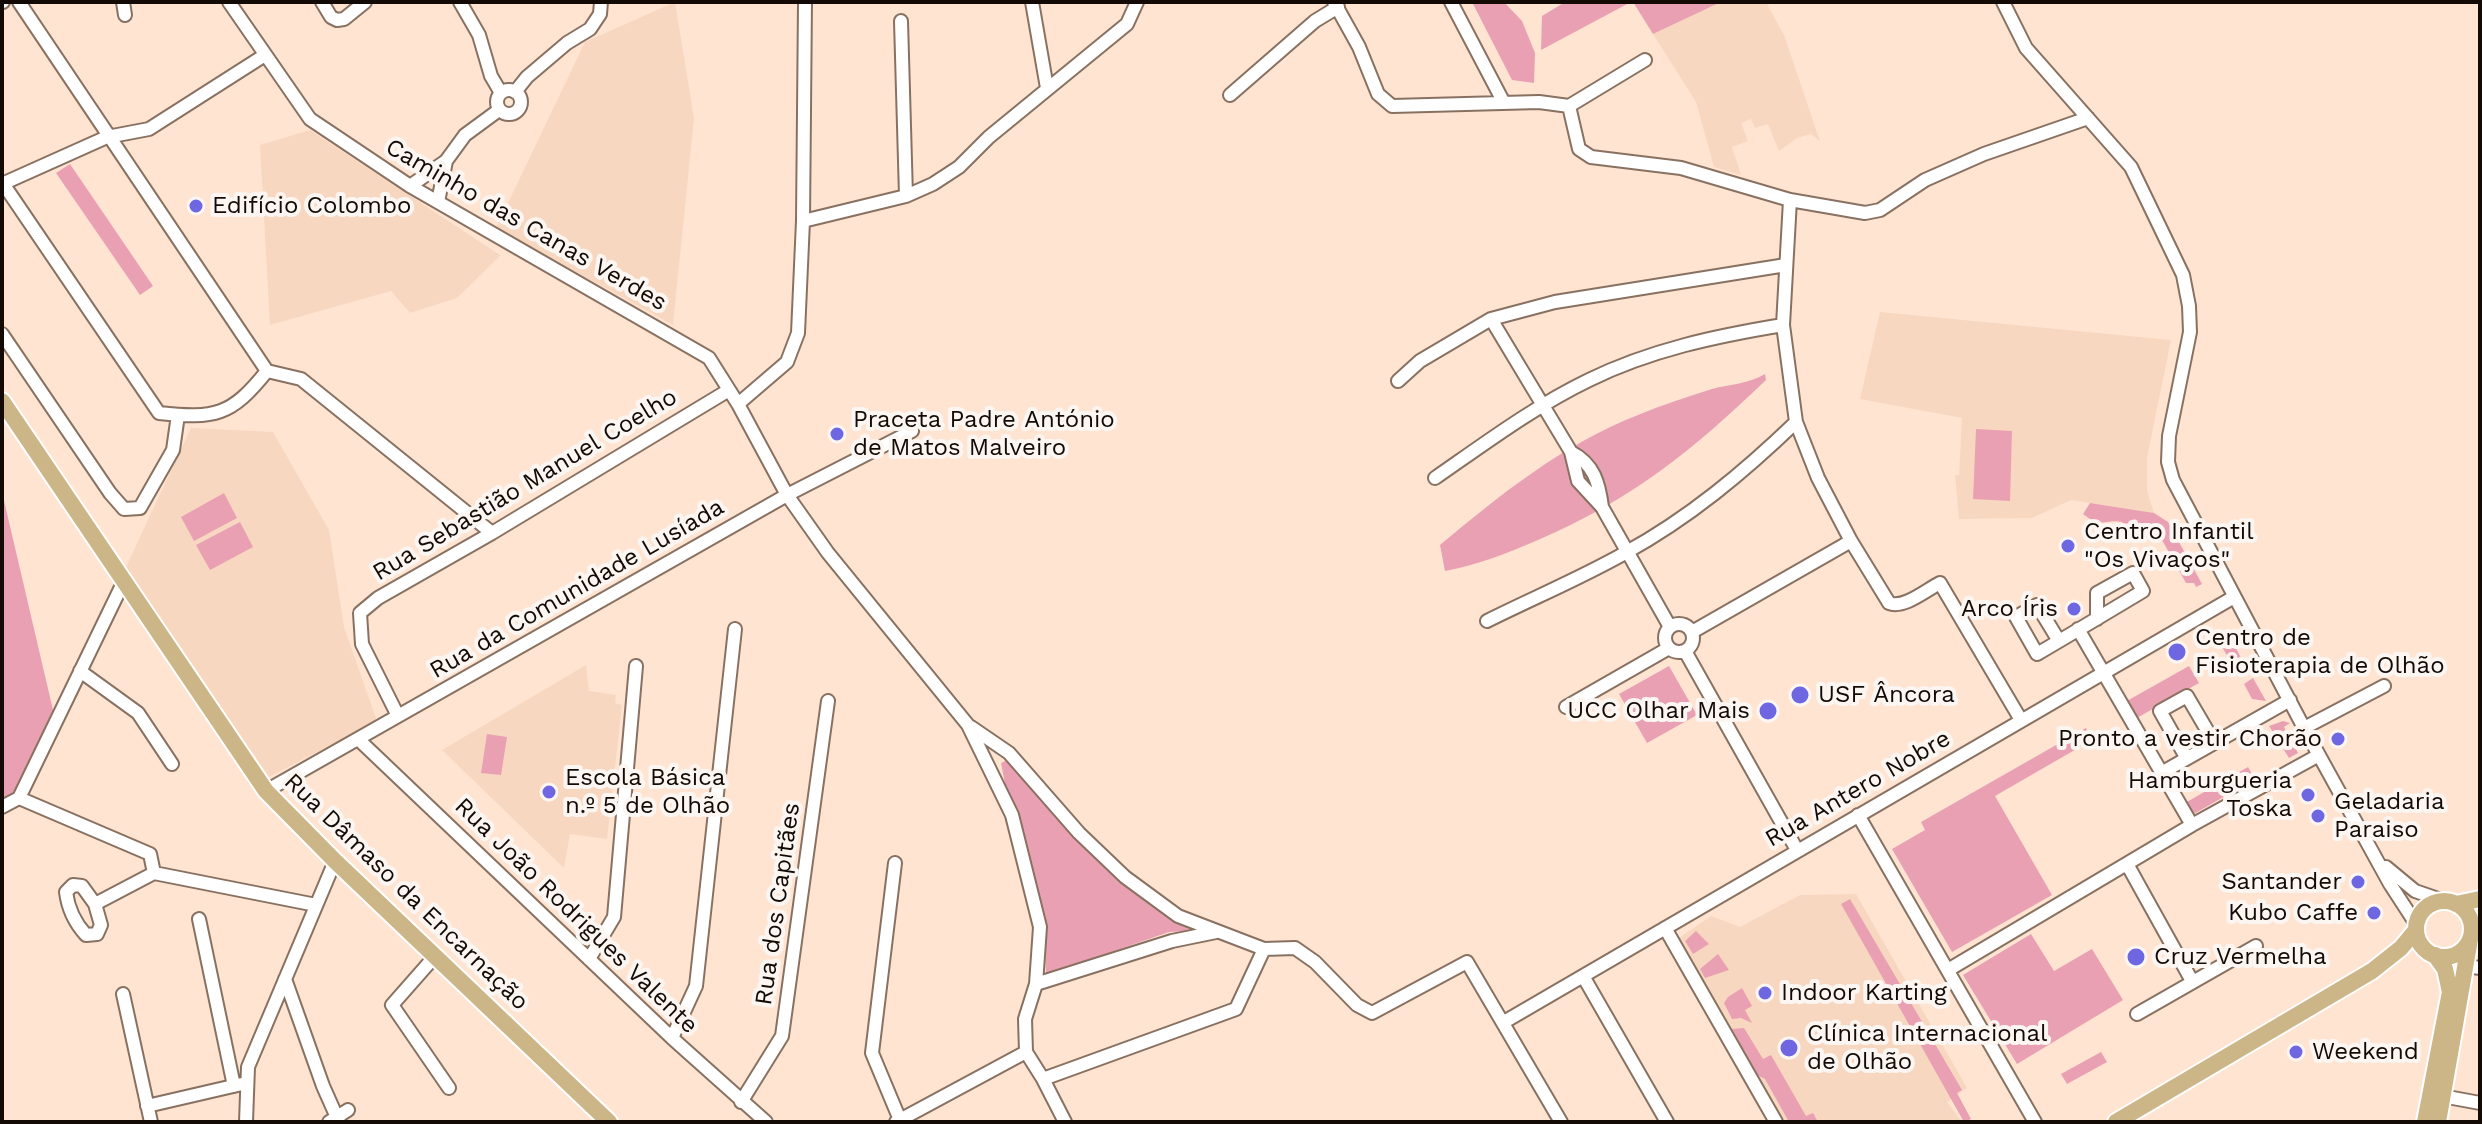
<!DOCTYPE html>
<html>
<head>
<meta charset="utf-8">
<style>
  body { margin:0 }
  #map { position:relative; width:2482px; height:1124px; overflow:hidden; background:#ffe4d2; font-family:"Work Sans",sans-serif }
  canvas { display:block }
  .frame { position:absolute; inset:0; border:4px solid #130a05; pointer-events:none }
</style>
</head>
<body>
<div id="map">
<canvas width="2482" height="1124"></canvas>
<div class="frame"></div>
</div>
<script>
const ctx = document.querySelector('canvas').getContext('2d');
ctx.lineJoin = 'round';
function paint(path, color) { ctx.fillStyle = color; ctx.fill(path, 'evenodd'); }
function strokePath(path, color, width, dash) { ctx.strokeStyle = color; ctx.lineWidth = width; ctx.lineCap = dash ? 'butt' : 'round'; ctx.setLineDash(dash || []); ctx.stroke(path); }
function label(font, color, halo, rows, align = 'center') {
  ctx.font = font + ' "Work Sans",sans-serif'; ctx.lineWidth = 8; ctx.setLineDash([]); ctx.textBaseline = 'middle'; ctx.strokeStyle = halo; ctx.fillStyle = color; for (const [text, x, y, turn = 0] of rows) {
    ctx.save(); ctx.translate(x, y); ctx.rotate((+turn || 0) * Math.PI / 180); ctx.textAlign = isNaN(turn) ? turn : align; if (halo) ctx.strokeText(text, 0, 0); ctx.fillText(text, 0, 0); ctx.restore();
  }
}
paint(new Path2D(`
  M 675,2 L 694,118 L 673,325 L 496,228 L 585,42 Z
  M 1721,2 L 1766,2 L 1784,35 L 1820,141 L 1811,134 L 1797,138 L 1779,151 L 1768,124 L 1755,128 L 1751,119 L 1741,123 L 1748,141 L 1732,147 L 1741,175 L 1714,167 L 1696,102 L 1653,34 Z
  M 310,130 L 500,255 L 501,255 L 457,298 L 410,313 L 391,291 L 270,325 L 260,145 Z
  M 1880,312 L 2171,340 L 2147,458 L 2147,491 L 2154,513 L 2071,500 L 2032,518 L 1959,519 L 1955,475 L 1959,475 L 1962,418 L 1860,399 Z
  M 191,428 L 273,432 L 329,530 L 344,627 L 377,721 L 269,777 L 126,567 Z
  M 586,665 L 589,691 L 616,695 L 615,703 L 622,705 L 607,839 L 570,834 L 564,868 L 442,750 Z
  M 1856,894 L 1967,1088 L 1947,1102 L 1962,1122 L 1783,1122 L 1679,938 L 1711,916 L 1740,927 L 1800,895 Z`), '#f8d7c0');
paint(new Path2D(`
  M 1472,2 L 1504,2 L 1522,21 L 1535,53 L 1534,83 L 1512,80 Z
  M 1565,2 L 1631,2 L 1541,50 L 1542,16 Z
  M 1633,2 L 1721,2 L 1653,34 Z
  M 70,164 L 153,286 L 140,295 L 56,173 Z
  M 1765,374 L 1766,380 C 1692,451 1633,499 1538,540 C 1508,553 1477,565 1445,571 L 1440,545 C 1501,494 1562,445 1638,415 C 1662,405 1687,397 1712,389 C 1730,384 1749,384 1765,374 Z
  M 1976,429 L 2012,431 L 2010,501 L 1973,499 Z
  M 2,492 L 53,710 L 15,792 L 2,800 Z
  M 224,493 L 237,518 L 194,541 L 181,517 Z
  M 2090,503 L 2154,513 L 2168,522 L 2202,584 L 2196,587 L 2194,583 L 2186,583 L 2162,540 L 2126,530 L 2122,522 C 2104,518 2103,530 2083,514 Z
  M 240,522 L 253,547 L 210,570 L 196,545 Z
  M 2228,632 L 2241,658 L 2229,659 L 2217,638 Z
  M 1669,666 L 1697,715 L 1647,743 L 1619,694 Z
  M 2189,666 L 2199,683 L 2135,719 L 2125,702 Z
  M 2253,678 L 2266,701 L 2252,699 L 2244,684 Z
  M 2283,721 L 2290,723 L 2284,727 L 2298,753 L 2289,758 L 2269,726 Z
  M 2086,728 L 2092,740 L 1995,796 L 2052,895 L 1952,952 L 1892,849 L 1925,830 L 1921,822 Z
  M 487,734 L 507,737 L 501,775 L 481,773 Z
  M 1007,760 L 1076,836 L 1172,919 L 1193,931 L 1169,932 L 1046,975 L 1044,927 L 1017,814 L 1005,784 L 1001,763 Z
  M 2248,767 L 2255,779 L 2192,815 L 2185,803 Z
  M 1850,899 L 1962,1090 L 1957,1093 L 1971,1119 L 1964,1122 L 1841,904 Z
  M 1696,931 L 1709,944 L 1693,954 L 1685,941 Z
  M 2031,934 L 2054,971 L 2092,949 L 2123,1000 L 2017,1064 L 1963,975 Z
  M 1718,954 L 1729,970 L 1705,978 L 1700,969 Z
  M 1742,988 L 1752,1006 L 1745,1010 L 1752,1023 L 1741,1018 L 1732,1019 L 1724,1003 L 1728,997 Z
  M 1744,1028 L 1763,1059 L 1771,1055 L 1806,1116 L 1813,1113 L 1818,1122 L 1789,1122 L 1765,1079 L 1755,1074 L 1731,1033 L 1731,1029 Z
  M 2101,1052 L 2107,1062 L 2067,1084 L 2061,1074 Z`), '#eaa0b3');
const minor = new Path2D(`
  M 2,2 L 3,2
  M 19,2 L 267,371 L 301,379 L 492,533
  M 123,2 L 125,15
  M 229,2 L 310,119 L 410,186 L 709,358 L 738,404 L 787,495 L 828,553 L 968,725 L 1012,815 L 1040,927 L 1036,984 L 1025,1019 L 1026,1052
  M 322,2 L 331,17 L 337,20 L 344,19 L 365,2
  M 460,2 L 479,35 L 491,76 L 501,93
  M 1032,2 L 1047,88
  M 1334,2 L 1359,47 L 1378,94 L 1392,106 L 1539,102 L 1569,106
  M 1451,2 L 1504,103
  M 2003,2 L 2026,48 L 2131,167 L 2183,275 L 2189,306 L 2190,332 L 2169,436 L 2168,462 L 2173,480 L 2304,728 L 2390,884 L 2416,924
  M 901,21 L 906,196
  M497 102a12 12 0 1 1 24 0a12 12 0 1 1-24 0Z
  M 515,92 L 527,77 L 567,43 L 590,29 L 600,14 L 601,2
  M 1230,95 L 1315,21 L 1338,7
  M 1569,106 L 1579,149 L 1591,157 L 1681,168 L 1790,200 L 1865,213 L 1880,210 L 1925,180 L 1984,154 L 2088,118
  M 1569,106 L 1645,60
  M 2,182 L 159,413 C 215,419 231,416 267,371
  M 2,184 L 107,137 L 149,129 L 265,55
  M 410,186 L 446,161 L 465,135 L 499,110
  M 1790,200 L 1783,325 L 1796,422 L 1818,478 L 1851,541 L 1889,603 C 1904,609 1926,590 1940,583 L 2021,720
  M 438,202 L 446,161
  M 803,221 L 906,196 L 933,184 L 959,167 L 989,137 L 1127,24 L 1137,2
  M 1491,319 L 1571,452 L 1578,481 L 1602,507 L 1670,627
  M 2,334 L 110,493 L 124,509 L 140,508 L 173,450 L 178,415
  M 1398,381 L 1420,361 L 1491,319 L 1555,302 L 1786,265
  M 738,404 L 787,362 L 798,333 L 803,221 L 805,2
  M 1571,452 C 1594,464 1599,483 1602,507
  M 1435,478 C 1484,444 1535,406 1589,380 C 1650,350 1716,336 1783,325
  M 1487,621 C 1533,598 1581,578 1625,553 C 1689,518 1744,472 1796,422
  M1665 638a14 14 0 1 1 28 0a14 14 0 1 1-28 0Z
  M 2078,629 L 2192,825
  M 1692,632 L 1851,541
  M 2059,641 L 2037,605 L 2016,617 L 2037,654 C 2073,633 2108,612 2143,591 L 2133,573 L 2097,593 L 2097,619
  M 1685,651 L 1797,850
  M 80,671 L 138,713 L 172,764
  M 1566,707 L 1669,648
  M 398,716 L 362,644 L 360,613 L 378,598 L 492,533 L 729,390
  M 971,727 L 1009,753 L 1079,833 L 1125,877 L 1178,916 L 1264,949 L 1295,948 L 1315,962 L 1357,1005 L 1372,1013 L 1467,962 L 1561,1122
  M 2304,728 L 2384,686
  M 358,739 L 672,1038 L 766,1122
  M 2186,757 L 2160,711 L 2187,696 L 2214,742
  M 2163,772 L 2290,700
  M 266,791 L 787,495 L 912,431
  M 19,798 L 150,854 L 154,873
  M 2,807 L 19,798 L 123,583
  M 1858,815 L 2035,1122
  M 895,863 L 872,1053 L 900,1120
  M 2127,864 L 2192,981
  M 2386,867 L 2415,891 L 2444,901
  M 73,885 L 82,886 L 95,904 L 101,925 L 97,934 L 86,935 C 75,923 68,908 66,892 Z
  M 95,904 L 154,873 L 316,905
  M 199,919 L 234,1086
  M 1665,928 L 1776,1122
  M 436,955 L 392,1005 L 449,1088
  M 589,959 L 614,917 L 636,666
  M 2466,966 L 2480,968
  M 1948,970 L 2192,825 L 2319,755
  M 1583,976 L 1667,1122
  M 285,979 L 323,1086 L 339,1122
  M 1036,984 L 1172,941 L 1216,932
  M 123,994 L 151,1122
  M 2137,1014 L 2256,946
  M 1504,1022 L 2234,597
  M 672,1038 L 696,986 L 735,629
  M 1026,1052 L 1043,1079 L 1065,1122
  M 1043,1079 L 1236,1009 L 1264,949
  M 2442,1096 L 2480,1103
  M 741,1102 L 782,1036 L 828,701
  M 147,1106 L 242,1084
  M 246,1122 L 248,1067 L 335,861
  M 329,1122 L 348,1110
  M 896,1122 L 1026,1052`);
const major = new Path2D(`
  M 2,401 L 266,791 L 335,861 L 609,1122
  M2416 929a28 28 0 1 1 56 0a28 28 0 1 1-56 0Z
  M 2456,904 L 2480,899
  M 2116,1122 L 2372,971 L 2401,948 L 2416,930
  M 2425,1122 L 2450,992 L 2445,969 L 2435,955
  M 2438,1122 L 2470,939`);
strokePath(minor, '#897161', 16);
strokePath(major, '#fff', 20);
strokePath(minor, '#fff', 12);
strokePath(major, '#ccb586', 16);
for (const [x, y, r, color] of [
  [196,206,8,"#6e67e1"],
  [837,434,8,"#6e67e1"],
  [2068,546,8,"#6e67e1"],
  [2074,609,8,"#6e67e1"],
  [2177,652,10,"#6e67e1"],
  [1800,695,10,"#6e67e1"],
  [1768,711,10,"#6e67e1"],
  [2338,739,8,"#6e67e1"],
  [549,792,8,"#6e67e1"],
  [2308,795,8,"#6e67e1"],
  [2318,816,8,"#6e67e1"],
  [2358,882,8,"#6e67e1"],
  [2374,913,8,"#6e67e1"],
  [2136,957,10,"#6e67e1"],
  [1765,993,8,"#6e67e1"],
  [1789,1048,10,"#6e67e1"],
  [2296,1052,8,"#6e67e1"]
]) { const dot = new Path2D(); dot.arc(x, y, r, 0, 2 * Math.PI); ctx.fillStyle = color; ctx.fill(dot); strokePath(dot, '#fbf6f2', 3); }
label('24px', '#130a05', '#fbf6f2', [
  ["Edifício Colombo",212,206],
  ["Praceta Padre António",853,420],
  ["de Matos Malveiro",853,448],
  ["Centro Infantil",2084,532],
  ["\"Os Vivaços\"",2084,560],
  ["Arco Íris",2058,609,"right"],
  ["Centro de",2195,638],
  ["Fisioterapia de Olhão",2195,666],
  ["USF Âncora",1818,695],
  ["UCC Olhar Mais",1750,711,"right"],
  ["Pronto a vestir Chorão",2322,739,"right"],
  ["Escola Básica",565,778],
  ["n.º 5 de Olhão",565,806],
  ["Hamburgueria",2292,781,"right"],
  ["Toska",2292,809,"right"],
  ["Geladaria",2334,802],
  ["Paraiso",2334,830],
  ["Santander",2342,882,"right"],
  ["Kubo Caffe",2358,913,"right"],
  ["Cruz Vermelha",2154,957],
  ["Indoor Karting",1781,993],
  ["Clínica Internacional",1807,1034],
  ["de Olhão",1807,1062],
  ["Weekend",2312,1052]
], 'left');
label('24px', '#130a05', '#fbf6f2', [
  ["Caminho das Canas Verdes",526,225,30],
  ["Rua Sebastião Manuel Coelho",525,485,-31],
  ["Rua da Comunidade Lusíada",577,589,-30],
  ["Rua Antero Nobre",1858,789,-30],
  ["Rua Dâmaso da Encarnação",406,892,44],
  ["Rua dos Capitães",778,904,-82],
  ["Rua João Rodrigues Valente",576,916,44]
]);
</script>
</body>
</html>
